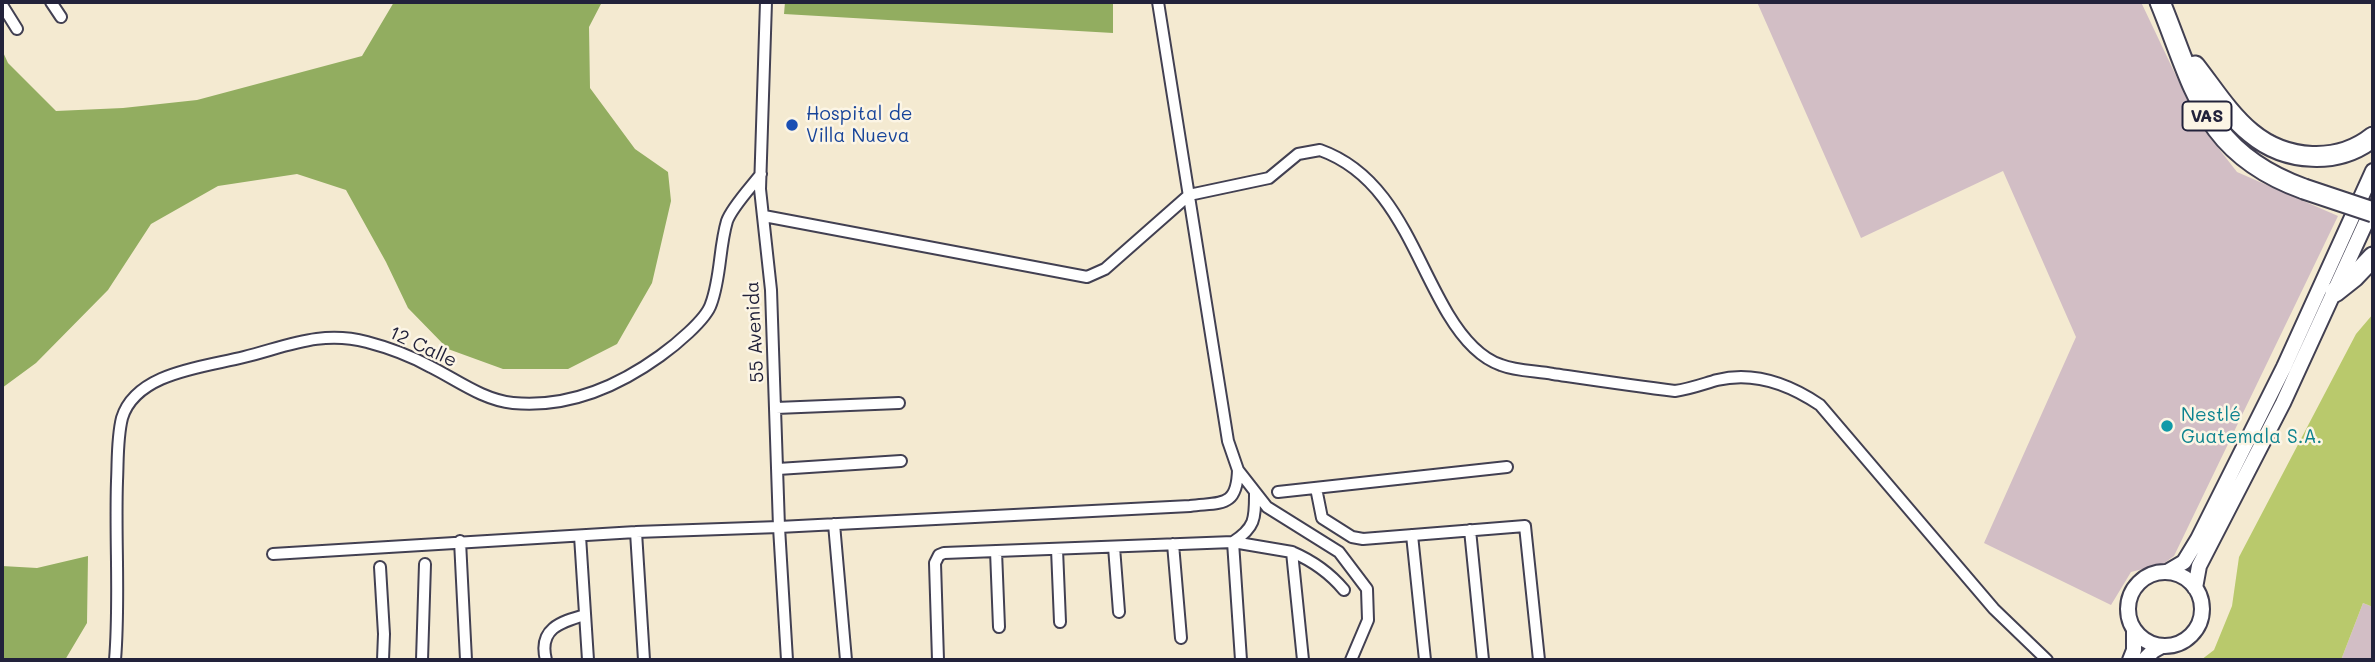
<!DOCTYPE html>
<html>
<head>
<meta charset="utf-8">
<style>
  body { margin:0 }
  #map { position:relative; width:2375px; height:662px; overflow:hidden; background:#f4ead1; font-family:Mali,sans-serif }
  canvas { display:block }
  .frame { position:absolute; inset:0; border:4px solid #22223b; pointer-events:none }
</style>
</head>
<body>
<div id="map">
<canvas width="2375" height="662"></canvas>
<div class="frame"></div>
</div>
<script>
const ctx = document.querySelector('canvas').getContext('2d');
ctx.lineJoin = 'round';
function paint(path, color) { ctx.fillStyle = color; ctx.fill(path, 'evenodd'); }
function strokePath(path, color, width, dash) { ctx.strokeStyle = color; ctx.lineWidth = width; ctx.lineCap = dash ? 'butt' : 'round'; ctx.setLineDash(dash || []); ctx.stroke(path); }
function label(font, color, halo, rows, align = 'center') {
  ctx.font = font + ' Mali,sans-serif'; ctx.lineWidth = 5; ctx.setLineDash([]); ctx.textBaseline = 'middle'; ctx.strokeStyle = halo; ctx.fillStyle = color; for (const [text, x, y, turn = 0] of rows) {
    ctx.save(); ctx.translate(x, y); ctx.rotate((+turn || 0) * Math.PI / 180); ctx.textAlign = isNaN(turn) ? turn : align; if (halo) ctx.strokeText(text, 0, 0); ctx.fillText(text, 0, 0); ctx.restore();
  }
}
paint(new Path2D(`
  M 1757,2 L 2141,2 L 2198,122 L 2237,172 L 2338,216 L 2174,556 L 2163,564 L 2131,572 L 2111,605 L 1984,543 L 2076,337 L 2003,171 L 1861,238 Z
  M 2363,603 L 2373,607 L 2373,660 L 2341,660 Z`), '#d2bec5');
paint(new Path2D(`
  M 2373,314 L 2373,607 L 2363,603 L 2341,660 L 2201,660 L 2214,650 L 2232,606 L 2239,557 L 2356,334 Z`), '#b9c96c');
paint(new Path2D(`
  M 394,2 L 602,2 L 589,27 L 590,88 L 635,149 L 668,172 L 671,201 L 652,283 L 617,344 L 568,369 L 503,369 L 448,349 L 408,308 L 386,262 L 346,190 L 297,174 L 218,186 L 151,224 L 108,290 L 36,363 L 2,388 L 2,50 L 8,63 L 56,111 L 123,108 L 197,100 L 362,56 Z
  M 785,2 L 1113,2 L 1113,33 L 784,14 Z
  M 88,556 L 87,623 L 65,660 L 2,660 L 2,566 L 37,568 Z`), '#92ad60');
const street = new Path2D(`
  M 51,2 L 61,17
  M 766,2 L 760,189 L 771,290 L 779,527 L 787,660
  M 1158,2 L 1228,441 L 1238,470 L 1267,507 L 1339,552 L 1367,589 L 1368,620 L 1351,660
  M 2,5 L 17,29
  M 764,216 L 1087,277 L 1105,269 L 1189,195 L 1269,178 L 1298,154 L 1320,150 C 1393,176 1412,254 1448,314 C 1460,334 1477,357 1501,365 C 1516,371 1537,371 1553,374 C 1594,380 1634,386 1675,391 C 1690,389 1703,384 1717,380 C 1754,371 1789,384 1820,405 L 1994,609 L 2047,660
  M 776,408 L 899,403
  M 778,469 L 901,461
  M 1316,488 L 1322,518 L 1352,537 L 1363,539 L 1525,526 L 1539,660
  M 1278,492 L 1507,467
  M 834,524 L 846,660
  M 1470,530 L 1483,660
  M 636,532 L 644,660
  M 1412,535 L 1425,660
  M 580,536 L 588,660
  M 460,541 L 466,660
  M 1173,544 L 1181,638
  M 1114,547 L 1119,612
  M 1057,549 L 1060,622
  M 996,551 L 999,627
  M 1292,552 C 1313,561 1329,572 1344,590
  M 273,554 L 636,532 L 779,527 L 1190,506 C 1221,502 1237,508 1238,470
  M 380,567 L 384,634 L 383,660
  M 115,660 C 120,600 115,541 117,481 C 118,460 117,438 122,418 C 136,372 205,367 244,357 C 288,346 321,330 367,342 C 390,348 411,356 431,367 C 457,380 483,400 513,403 C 566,408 617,387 660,356 C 674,346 706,320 711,304 C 721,277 719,248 727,221 C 732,207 752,186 761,174
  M 422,660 L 425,564
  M 546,660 C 538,629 560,622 585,615
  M 938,660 L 935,563 L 939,555 L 944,553 L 1233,542 C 1256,527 1255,518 1255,492
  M 1241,660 L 1233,542 L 1292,552 L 1303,660`);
const secondary = new Path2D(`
  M2128 609a37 37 0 1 1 74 0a37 37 0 1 1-74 0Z
  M 2167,572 L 2184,562 L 2198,539 L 2284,367 L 2373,171
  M 2195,588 L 2199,566 L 2283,403 L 2373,207
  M 2130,660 L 2134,650 L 2134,630
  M 2144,660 L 2153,651 L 2162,646`);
const highway = new Path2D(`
  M 2160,2 C 2196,90 2204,153 2304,189
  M 2195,66 C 2213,89 2229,115 2251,133 C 2286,162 2338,165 2373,137
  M 2335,292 L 2354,277 L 2373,257`);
strokePath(street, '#424052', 14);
strokePath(secondary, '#424052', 18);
strokePath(highway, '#424052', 23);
strokePath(street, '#fff', 10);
strokePath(secondary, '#fff', 14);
strokePath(highway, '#fff', 19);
const highwayBridge = new Path2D(`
  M 2304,189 L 2373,212`);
strokePath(highwayBridge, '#424052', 23, []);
strokePath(highwayBridge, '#fff', 19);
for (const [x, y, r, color] of [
  [792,125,7,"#1a4fb4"],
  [2167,426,7,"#0f9aa8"]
]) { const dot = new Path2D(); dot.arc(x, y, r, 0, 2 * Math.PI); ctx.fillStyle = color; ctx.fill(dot); strokePath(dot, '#fcf5e5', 2.5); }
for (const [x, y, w] of [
  [2207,116,49]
]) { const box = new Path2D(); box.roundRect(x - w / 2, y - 14.5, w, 29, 5); ctx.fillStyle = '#fcf5e5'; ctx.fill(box); strokePath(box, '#22223b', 2); }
label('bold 18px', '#22223b', null, [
  ["VAS",2207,116]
]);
label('19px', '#164399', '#fcf5e5', [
  ["Hospital de",806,114],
  ["Villa Nueva",806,136]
], 'left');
label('19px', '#22223b', '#fcf5e5', [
  ["55 Avenida",755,332,-93],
  ["12 Calle",423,347,25]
]);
label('19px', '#0d838f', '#fcf5e5', [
  ["Nestlé",2181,415],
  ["Guatemala S.A.",2181,437]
], 'left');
</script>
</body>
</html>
